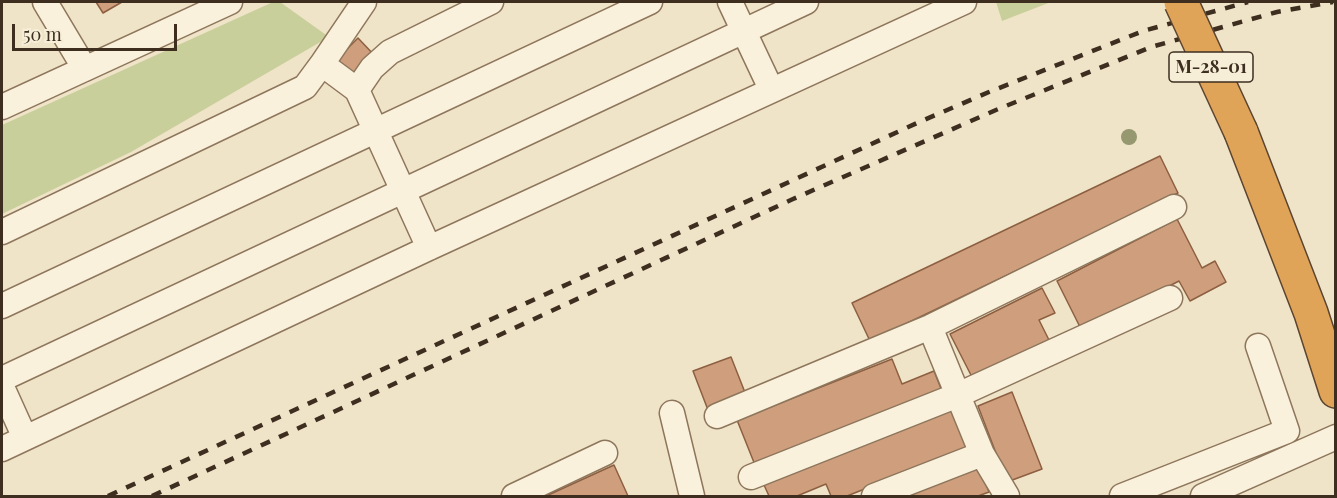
<!DOCTYPE html>
<html>
<head>
<meta charset="utf-8">
<style>
  body { margin:0 }
  #map { position:relative; width:1337px; height:498px; overflow:hidden; background:#f0e4c8; font-family:"Playfair Display",serif }
  canvas { display:block }
  .frame { position:absolute; inset:0; border:3px solid #3d2e20; pointer-events:none }
  .scale { position:absolute; left:12px; top:24px; width:165px; height:27px; box-sizing:border-box; border:3px solid #3d2e20; border-top:0; padding-left:8px; font-size:18px; line-height:21px; white-space:nowrap; color:#3d2e20; -webkit-text-stroke:4px #f7eed8; paint-order:stroke }
</style>
</head>
<body>
<div id="map">
<canvas width="1337" height="498"></canvas>
<div class="frame"></div>
<div class="scale">50 m</div>
</div>
<script>
const ctx = document.querySelector('canvas').getContext('2d');
ctx.lineJoin = 'round';
function paint(path, color) { ctx.fillStyle = color; ctx.fill(path, 'evenodd'); }
function strokePath(path, color, width, dash) { ctx.strokeStyle = color; ctx.lineWidth = width; ctx.lineCap = dash ? 'butt' : 'round'; ctx.setLineDash(dash || []); ctx.stroke(path); }
function label(font, color, halo, rows, align = 'center') {
  ctx.font = font + ' "Playfair Display",serif'; ctx.lineWidth = 5; ctx.setLineDash([]); ctx.textBaseline = 'middle'; ctx.strokeStyle = halo; ctx.fillStyle = color; for (const [text, x, y, turn = 0] of rows) {
    ctx.save(); ctx.translate(x, y); ctx.rotate((+turn || 0) * Math.PI / 180); ctx.textAlign = isNaN(turn) ? turn : align; if (halo) ctx.strokeText(text, 0, 0); ctx.fillText(text, 0, 0); ctx.restore();
  }
}
paint(new Path2D(`
  M 273,2 L 280,2 L 329,37 L 131,152 L 2,214 L 2,125 Z
  M 996,2 L 1051,2 L 1002,21 Z`), '#c9cf9b');
const building = new Path2D(`
  M 96,2 L 122,2 L 103,13 Z
  M 358,38 L 376,57 L 355,77 L 337,59 Z
  M 1160,156 L 1178,193 L 870,341 L 852,303 Z
  M 1177,219 L 1202,268 L 1215,261 L 1226,282 L 1190,301 L 1179,281 L 1082,331 L 1057,281 Z
  M 1042,288 L 1055,313 L 1039,320 L 1050,342 L 974,381 L 950,334 Z
  M 731,357 L 746,395 L 708,410 L 693,371 Z
  M 892,359 L 902,384 L 934,371 L 942,391 L 755,465 L 737,420 Z
  M 1012,392 L 1042,469 L 1007,482 L 978,406 Z
  M 954,408 L 970,447 L 847,496 L 831,496 L 826,484 L 797,496 L 769,496 L 764,485 Z
  M 614,465 L 628,496 L 546,496 Z
  M 979,467 L 989,492 L 978,496 L 905,496 Z`);
paint(building, '#cf9f7d');
strokePath(building, '#8d5f41', 1.5);
const minor = new Path2D(`
  M 45,2 L 85,69
  M 730,2 L 771,89
  M 322,64 L 364,2
  M 357,90 L 372,68 L 390,52 L 491,2
  M 2,107 L 230,2
  M 2,232 L 305,87 L 322,64 L 357,90 L 429,248
  M 2,306 L 650,2
  M 930,327 L 982,454 L 1007,496
  M 2,379 L 806,2
  M 2,387 L 25,438
  M 672,413 L 692,496
  M 717,416 L 930,327 L 1174,207
  M 2,449 L 429,248 L 964,2
  M 751,477 L 958,395 L 1170,298
  M 514,496 L 605,453
  M 874,496 L 982,454
  M 1122,496 L 1287,431 L 1258,346
  M 1203,496 L 1336,437`);
const highway = new Path2D(`
  M 1241,132 L 1311,313 L 1336,391`);
strokePath(minor, '#8d765c', 27);
strokePath(highway, '#5b4430', 36);
strokePath(minor, '#faf1dc', 24);
strokePath(highway, '#e0a458', 33);
strokePath(new Path2D(`
  M 108,496 L 917,123 L 989,92 L 1143,31 L 1248,2
  M 152,496 L 793,199 L 996,110 L 1151,47 L 1277,12 L 1333,2`), '#3d2e20', 4.5, [10, 10]);
const highwayBridge = new Path2D(`
  M 1181,2 L 1241,132`);
strokePath(highwayBridge, '#5b4430', 36, []);
strokePath(highwayBridge, '#e0a458', 33);
ctx.fillStyle = '#96986f';
for (const [x, y] of [
  [1129,137]
]) { ctx.beginPath(); ctx.arc(x, y, 8, 0, 2 * Math.PI); ctx.fill(); }
for (const [x, y, w] of [
  [1211,67,84]
]) { const box = new Path2D(); box.roundRect(x - w / 2, y - 15, w, 30, 4.5); ctx.fillStyle = '#f7eed8'; ctx.fill(box); strokePath(box, '#3d2e20', 1.5); }
label('bold 18px', '#3d2e20', null, [
  ["М-28-01",1211,67]
]);
</script>
</body>
</html>
